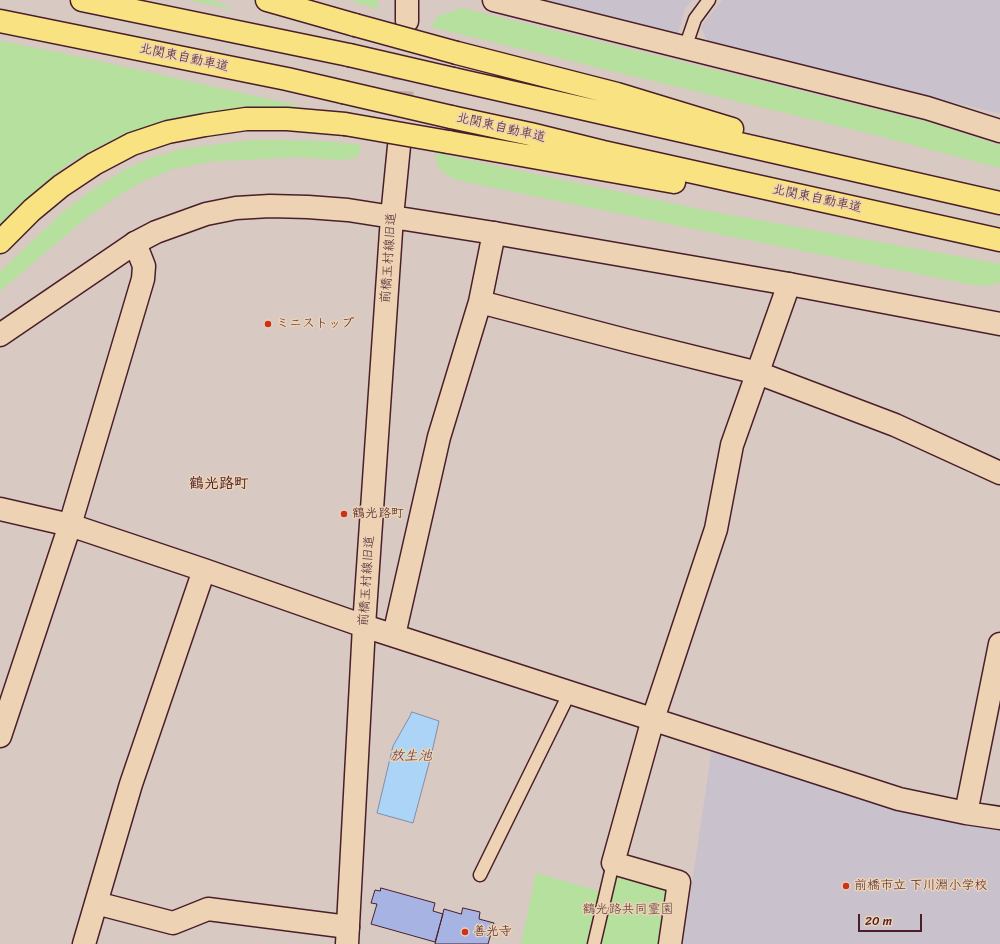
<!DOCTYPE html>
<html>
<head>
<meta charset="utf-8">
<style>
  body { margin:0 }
  #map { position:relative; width:1000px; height:944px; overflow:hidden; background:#d8c9c2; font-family:Sriracha,sans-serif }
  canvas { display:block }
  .scale { position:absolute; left:858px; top:914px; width:64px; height:18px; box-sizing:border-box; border:2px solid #4a1f2b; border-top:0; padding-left:5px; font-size:12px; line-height:14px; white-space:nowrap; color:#4a1f2b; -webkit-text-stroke:3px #edd2b4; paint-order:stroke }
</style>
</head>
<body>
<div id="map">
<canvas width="1000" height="944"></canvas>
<div class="scale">20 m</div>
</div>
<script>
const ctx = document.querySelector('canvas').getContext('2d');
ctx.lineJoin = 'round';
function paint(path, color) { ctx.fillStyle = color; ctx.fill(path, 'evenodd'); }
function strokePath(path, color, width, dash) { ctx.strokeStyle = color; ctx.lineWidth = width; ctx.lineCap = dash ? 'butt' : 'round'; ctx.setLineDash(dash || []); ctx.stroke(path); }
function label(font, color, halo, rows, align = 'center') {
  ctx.font = font + ' Sriracha,"Klee One",sans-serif'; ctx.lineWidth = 3; ctx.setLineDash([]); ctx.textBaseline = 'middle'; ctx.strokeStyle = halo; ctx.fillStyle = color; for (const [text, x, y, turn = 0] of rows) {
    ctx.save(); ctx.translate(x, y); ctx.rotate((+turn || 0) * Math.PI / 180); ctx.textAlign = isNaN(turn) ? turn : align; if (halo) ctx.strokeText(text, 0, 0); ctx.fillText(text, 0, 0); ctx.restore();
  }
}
paint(new Path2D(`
  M 532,0 L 693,0 L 685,8 L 679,31 L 675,35 Z
  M 722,0 L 1000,0 L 1000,113 L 993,112 L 707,41 L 701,27 L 705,21 Z
  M 712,748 L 1000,829 L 1000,944 L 683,944 Z`), '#c9c2cc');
paint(new Path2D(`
  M 189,0 L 210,0 L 223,4 L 235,10 Z
  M 353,0 L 378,0 L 377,9 L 355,2 Z
  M 462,8 L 928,122 L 1000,145 L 1000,168 L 867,133 L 431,27 L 438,16 Z
  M 0,41 L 85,58 L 296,105 L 300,108 L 260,108 L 215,112 L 186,117 L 154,125 L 127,134 L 98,147 L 68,164 L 48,180 L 0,229 Z
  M 252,140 C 289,140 325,140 361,145 L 359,155 L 357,157 L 351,159 L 339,160 L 297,157 L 210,162 L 173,169 L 148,179 L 121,194 L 85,219 L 0,291 L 0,272 L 64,211 L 95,188 L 126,169 L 148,159 L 182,149 L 219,144 Z
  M 435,153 L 709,211 L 956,256 L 1000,264 L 1000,282 C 991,286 983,286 973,285 L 723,235 L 456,180 C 444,174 435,168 435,153 Z
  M 606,868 L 668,887 L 662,944 L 521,944 L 536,873 L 599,891 Z`), '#b5e09d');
const water = new Path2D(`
  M 412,712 L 439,721 L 431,756 L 413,823 L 377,813 L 393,746 L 410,716 Z`);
paint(water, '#acd4f6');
strokePath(water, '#858ca5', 1);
const building = new Path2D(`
  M 381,888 L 435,903 L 433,911 L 443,914 L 435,942 L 371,924 L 377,904 L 371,903 L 375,890 L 380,891 Z
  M 463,908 L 480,912 L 479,919 L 494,923 L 488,944 L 435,944 L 444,909 L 461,914 Z`);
paint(building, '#a7b3e3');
strokePath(building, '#4a1f2b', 1);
strokePath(new Path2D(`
  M 399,146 L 407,21`), '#bca7a4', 22, [22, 11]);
const service = new Path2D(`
  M 685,48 L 695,19 L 709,0
  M 480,875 L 570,692
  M 594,944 L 613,863`);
const minor = new Path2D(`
  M 494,0 L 927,108 L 1000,131
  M 480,302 L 629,341 L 758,373 L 895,425 L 1000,473
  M 0,509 L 70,525 L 204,570 L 364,626 L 899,799 L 966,813 L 1000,818
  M 394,635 L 439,437 L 480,302 L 494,233
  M 0,736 L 70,525 L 143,279 L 144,266 L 135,243
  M 966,813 L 1000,644
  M 96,903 L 173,923 L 208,909 L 348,927
  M 84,944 L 131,784 L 204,570
  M 670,944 L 679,882 L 613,863 L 653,719 L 716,529 L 732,445 L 789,284`);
const tertiary = new Path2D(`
  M 407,0 L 407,21
  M 0,335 L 135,243 L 156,232 L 206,214 L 236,208 L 270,206 L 308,207 L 348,210 L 494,233 L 789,284 L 1000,324
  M 347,944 L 364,626 L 392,217 L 399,146`);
const motorway = new Path2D(`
  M 82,0 L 349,55
  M 267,0 L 355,25
  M 0,21 L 287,79 L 343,92
  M 457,53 L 617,94 L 732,129
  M 453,79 L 1000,203
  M 451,117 L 530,134 L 603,152 L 1000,240
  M 448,142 L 674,182
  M 0,242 L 32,210 L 61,186 L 94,164 L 132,144 L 168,132 L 205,125 L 246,119 L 287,119 L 345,124`);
strokePath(service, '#4a1f2b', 15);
strokePath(minor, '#4a1f2b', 25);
strokePath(tertiary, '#4a1f2b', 25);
strokePath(motorway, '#4a1f2b', 25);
strokePath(service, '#edd2b4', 12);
strokePath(minor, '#edd2b4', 22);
strokePath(tertiary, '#edd2b4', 22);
strokePath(motorway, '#f8e281', 22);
const motorwayBridge = new Path2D(`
  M 355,25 L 457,53
  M 349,55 L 453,79
  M 343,92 L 451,117
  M 345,124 L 448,142`);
strokePath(motorwayBridge, '#4a1f2b', 25, []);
strokePath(motorwayBridge, '#f8e281', 22);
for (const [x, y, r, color] of [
  [268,324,4,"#c8321e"],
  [344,514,4,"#c8321e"],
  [846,886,4,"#c8321e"],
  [465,932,4,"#c8321e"]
]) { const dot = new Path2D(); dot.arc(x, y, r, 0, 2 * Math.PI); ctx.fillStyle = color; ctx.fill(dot); strokePath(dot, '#edd2b4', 1.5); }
label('13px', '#4a1f2b', '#edd2b4', [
  ["北関東自動車道",184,58,12],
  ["北関東自動車道",501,128,13],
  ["北関東自動車道",817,199,12],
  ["前橋玉村線旧道",389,258,-86],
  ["前橋玉村線旧道",367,581,-86]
]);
label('13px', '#4a1f2b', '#edd2b4', [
  ["ミニストップ",276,324],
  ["鶴光路町",352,514],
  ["前橋市立 下川淵小学校",854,886],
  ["善光寺",473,932]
], 'left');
label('13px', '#5a3c3c', '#edd2b4', [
  ["鶴光路共同霊園",628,910]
]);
label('italic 14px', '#593a49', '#edd2b4', [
  ["放生池",411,756]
]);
label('bold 15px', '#4a1f2b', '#edd2b4', [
  ["鶴光路町",219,484]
]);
</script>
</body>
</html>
